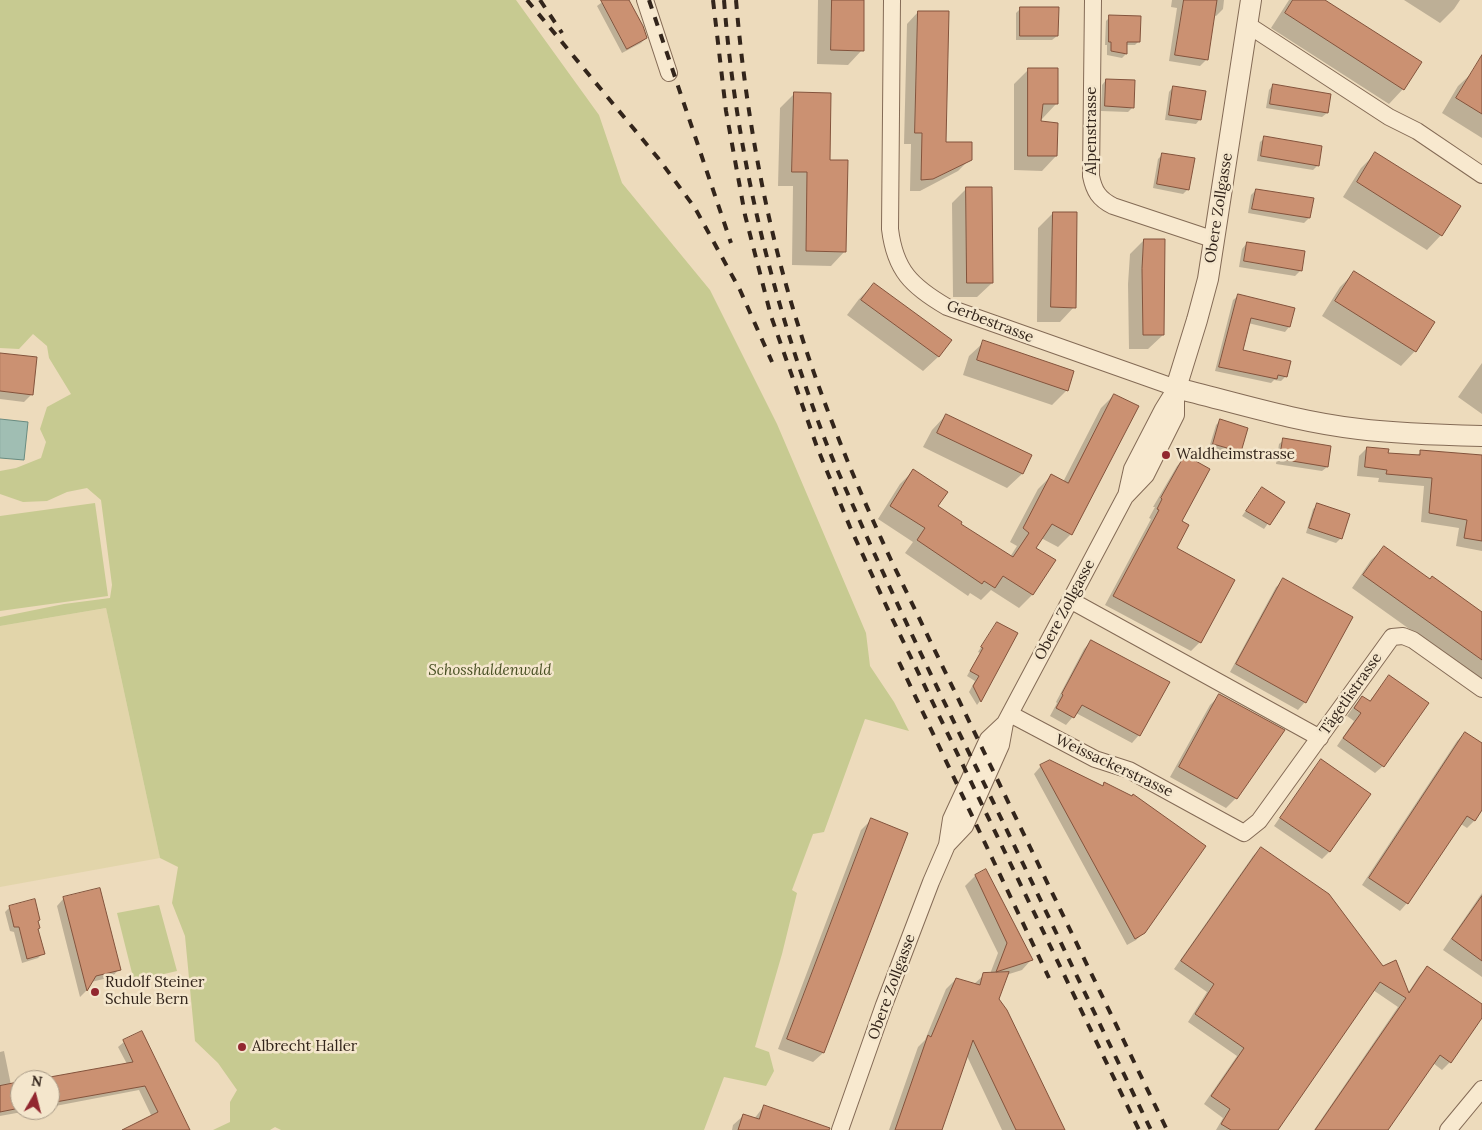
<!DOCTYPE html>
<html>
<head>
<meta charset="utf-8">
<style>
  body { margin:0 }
  #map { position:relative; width:1482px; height:1130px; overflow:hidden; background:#eddbbc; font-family:Lora,serif }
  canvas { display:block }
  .north { position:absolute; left:10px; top:1070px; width:50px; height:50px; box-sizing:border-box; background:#f4e6cc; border:1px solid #a79985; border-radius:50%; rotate:8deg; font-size:14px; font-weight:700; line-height:20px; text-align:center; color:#33251b }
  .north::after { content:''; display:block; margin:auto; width:18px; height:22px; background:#92272f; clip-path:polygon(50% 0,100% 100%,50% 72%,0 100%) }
</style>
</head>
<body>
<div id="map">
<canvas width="1482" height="1130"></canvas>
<div class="north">N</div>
</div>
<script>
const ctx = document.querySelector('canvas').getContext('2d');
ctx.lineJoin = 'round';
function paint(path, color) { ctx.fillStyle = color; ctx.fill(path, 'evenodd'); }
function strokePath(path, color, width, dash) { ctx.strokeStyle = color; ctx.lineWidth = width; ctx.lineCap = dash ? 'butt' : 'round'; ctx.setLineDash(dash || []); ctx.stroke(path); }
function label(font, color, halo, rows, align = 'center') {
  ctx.font = font + ' Lora,serif'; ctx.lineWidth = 5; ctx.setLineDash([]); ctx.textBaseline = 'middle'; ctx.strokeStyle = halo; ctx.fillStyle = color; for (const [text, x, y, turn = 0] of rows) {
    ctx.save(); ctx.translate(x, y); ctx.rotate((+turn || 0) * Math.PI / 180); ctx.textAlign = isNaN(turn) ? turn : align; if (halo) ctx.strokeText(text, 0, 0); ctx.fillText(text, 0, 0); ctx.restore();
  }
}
paint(new Path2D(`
  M 106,608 L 160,858 L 0,887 L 0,626 Z`), '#e2d5aa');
paint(new Path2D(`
  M 0,0 L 516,0 L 599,115 L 622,183 L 710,290 L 777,424 L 866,633 L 870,666 L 894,702 L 909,731 L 865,719 L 824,832 L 813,834 L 792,890 L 797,893 L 782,954 L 755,1047 L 769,1052 L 774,1071 L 766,1086 L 724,1077 L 704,1130 L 281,1130 L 275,1127 L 270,1130 L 213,1130 L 230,1122 L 230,1102 L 237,1090 L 218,1063 L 195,1041 L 185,936 L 172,903 L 178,867 L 160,858 L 106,608 L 0,626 L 0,617 L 64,604 L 110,598 L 112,585 L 101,500 L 87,488 L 67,492 L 47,501 L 23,502 L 0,494 L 0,471 L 16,468 L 41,458 L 46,442 L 40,429 L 47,407 L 71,394 L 49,358 L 47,346 L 33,334 L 19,349 L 0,348 Z
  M 95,503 L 108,596 L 0,611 L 0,516 Z
  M 159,905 L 177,971 L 134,981 L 117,913 Z`), '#c7ca91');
const water = new Path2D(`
  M 0,419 L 28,422 L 24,460 L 0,458 Z`);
paint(water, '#a0beb3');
strokePath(water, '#688b80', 1);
paint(new Path2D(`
  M 605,0 L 627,0 L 646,38 L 641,43 L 622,53 L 597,6 Z
  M 818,0 L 863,0 L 862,50 L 848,65 L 817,64 Z
  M 1172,0 L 1224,0 L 1223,9 L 1216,16 L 1213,15 L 1207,59 L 1200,66 L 1169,61 L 1177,8 L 1171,7 Z
  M 1289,0 L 1322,0 L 1403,89 L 1389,104 L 1271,28 Z
  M 1404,0 L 1460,0 L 1454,9 L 1440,23 Z
  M 1021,8 L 1057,36 L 1052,40 L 1016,40 L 1016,13 Z
  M 918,12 L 945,143 L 970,159 L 958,171 L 920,191 L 910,191 L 911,144 L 904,144 L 907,24 Z
  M 1110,17 L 1139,41 L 1135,45 L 1126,45 L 1126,54 L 1122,58 L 1107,55 L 1107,45 L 1105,45 L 1106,21 Z
  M 1029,69 L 1056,104 L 1042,119 L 1040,118 L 1040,122 L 1056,156 L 1042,171 L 1014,170 L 1014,84 Z
  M 1473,72 L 1482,77 L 1482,138 L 1442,113 L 1458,86 Z
  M 1106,80 L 1133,107 L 1128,112 L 1101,111 L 1102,85 Z
  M 1273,85 L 1327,113 L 1322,117 L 1266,108 L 1269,90 Z
  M 1173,87 L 1200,119 L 1196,124 L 1165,120 L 1169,92 Z
  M 794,94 L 828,161 L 845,251 L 831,266 L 792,265 L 793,186 L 778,186 L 780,108 Z
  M 1265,138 L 1318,165 L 1313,170 L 1257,161 L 1260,142 Z
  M 1376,153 L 1441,235 L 1427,250 L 1343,197 L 1361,168 Z
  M 1163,154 L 1188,189 L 1183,194 L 1153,188 L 1158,159 Z
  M 966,189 L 992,283 L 977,297 L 953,297 L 952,203 Z
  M 1256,190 L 1312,200 L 1309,218 L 1304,223 L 1248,213 L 1251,195 Z
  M 1053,213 L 1074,307 L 1060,322 L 1037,322 L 1038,228 Z
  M 1144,240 L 1163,335 L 1148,349 L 1129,349 L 1128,284 L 1130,254 Z
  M 1247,243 L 1301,270 L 1295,276 L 1239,267 L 1242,249 Z
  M 1354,273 L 1415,351 L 1401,366 L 1322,316 L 1340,287 Z
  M 874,284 L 950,340 L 938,357 L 923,371 L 847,315 L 859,299 Z
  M 1238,296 L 1293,309 L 1289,327 L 1285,332 L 1248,323 L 1241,351 L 1286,376 L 1281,381 L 1274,380 L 1271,383 L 1215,371 L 1233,300 Z
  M 984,342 L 1067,390 L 1052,405 L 963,375 L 969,356 Z
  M 0,354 L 32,394 L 24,402 L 0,399 Z
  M 1482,363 L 1482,414 L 1458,397 Z
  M 1114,395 L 1071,534 L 1058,547 L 1041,538 L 1034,548 L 1054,561 L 1032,595 L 1019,608 L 991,590 L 981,600 L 970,593 L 968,596 L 905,553 L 913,542 L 878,519 L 900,484 L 913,471 L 936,506 L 959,524 L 1010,557 L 1017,546 L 1010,542 L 1038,489 L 1051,476 L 1063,482 L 1101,408 Z
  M 946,415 L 1030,456 L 1022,474 L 1007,488 L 923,447 L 932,430 Z
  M 1220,421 L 1240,452 L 1235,456 L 1209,448 L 1216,425 Z
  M 1284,440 L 1327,467 L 1322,471 L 1276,464 L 1279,444 Z
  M 1367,448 L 1387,454 L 1416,456 L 1421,452 L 1482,456 L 1482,551 L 1456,546 L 1459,528 L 1421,522 L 1424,486 L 1378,482 L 1379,478 L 1357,476 L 1359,456 Z
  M 1186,457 L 1180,522 L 1175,549 L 1233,580 L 1200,642 L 1191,651 L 1105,605 L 1151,519 L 1149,518 L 1155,507 L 1153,507 L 1177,466 Z
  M 1262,488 L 1283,502 L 1264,529 L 1242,516 Z
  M 1318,505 L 1341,538 L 1336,543 L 1306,533 L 1313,509 Z
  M 1384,548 L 1430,581 L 1482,613 L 1482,681 L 1352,588 L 1371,560 Z
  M 1284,580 L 1305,702 L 1298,710 L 1230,672 L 1276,587 Z
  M 997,623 L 980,701 L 977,705 L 969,692 L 975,681 L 967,676 L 980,653 L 978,652 Z
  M 1091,641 L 1139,735 L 1132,743 L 1076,713 L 1066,725 L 1050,716 L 1057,703 L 1056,702 L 1084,649 Z
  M 1389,676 L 1383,766 L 1375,773 L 1337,746 L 1354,721 L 1347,716 L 1355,705 L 1362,698 L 1369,702 Z
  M 1220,695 L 1236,798 L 1226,808 L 1170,777 L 1210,705 Z
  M 1465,733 L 1482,745 L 1482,808 L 1474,821 L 1467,828 L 1461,824 L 1407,903 L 1400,911 L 1362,885 L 1457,741 Z
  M 1322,761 L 1369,794 L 1329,852 L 1322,859 L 1274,826 L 1314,768 Z
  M 1041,766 L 1102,787 L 1104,784 L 1132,797 L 1144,932 L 1136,940 L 1127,945 L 1034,774 Z
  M 871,820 L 906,833 L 823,1053 L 813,1062 L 778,1049 L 861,830 Z
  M 1261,848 L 1408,993 L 1419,976 L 1427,968 L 1482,1005 L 1482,1016 L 1450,1062 L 1442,1070 L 1433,1063 L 1387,1130 L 1314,1130 L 1398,1007 L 1373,990 L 1276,1130 L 1216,1130 L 1223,1118 L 1204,1104 L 1237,1056 L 1188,1022 L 1207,992 L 1174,969 L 1253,856 Z
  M 986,871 L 1031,960 L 1022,970 L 1006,975 L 998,999 L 1063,1130 L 1002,1130 L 967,1056 L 941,1130 L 889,1130 L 918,1047 L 925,1040 L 946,989 L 956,979 L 974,984 L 984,975 L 990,974 L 998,953 L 965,886 L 975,876 Z
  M 1482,893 L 1482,977 L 1443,950 Z
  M 64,898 L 119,969 L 112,977 L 91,982 L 86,991 L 80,997 L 57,906 Z
  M 10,907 L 37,921 L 37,930 L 43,953 L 38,958 L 22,963 L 14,932 L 10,931 L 5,912 Z
  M 124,1042 L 187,1130 L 135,1130 L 152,1117 L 139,1090 L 50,1107 L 50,1080 L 41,1080 L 127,1064 L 118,1047 Z
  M 4,1051 L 11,1085 L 20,1084 L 20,1110 L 33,1110 L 0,1116 L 0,1052 Z
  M 764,1106 L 805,1130 L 732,1130 L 733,1125 L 743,1116 L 754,1119 Z`), '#0003');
const building = new Path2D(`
  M 601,0 L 629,0 L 643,26 L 647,38 L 627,49 Z
  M 832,0 L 864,0 L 864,51 L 831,50 Z
  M 1184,0 L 1217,0 L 1208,60 L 1175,55 Z
  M 1293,0 L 1325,0 L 1422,62 L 1404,90 L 1285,13 Z
  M 1020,7 L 1059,7 L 1058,36 L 1020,36 Z
  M 918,11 L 949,11 L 946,142 L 972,142 L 972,160 L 933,179 L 921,180 L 922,133 L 915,133 Z
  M 1109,15 L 1141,16 L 1140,42 L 1127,42 L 1127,54 L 1111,51 L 1111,42 L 1109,42 Z
  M 1482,55 L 1482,114 L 1456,98 Z
  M 1028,68 L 1058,68 L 1058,104 L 1043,104 L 1041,121 L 1058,123 L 1057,156 L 1028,156 Z
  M 1106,79 L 1135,80 L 1134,108 L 1105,106 Z
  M 1273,84 L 1331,94 L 1328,113 L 1270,104 Z
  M 1173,86 L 1206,91 L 1201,120 L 1169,115 Z
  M 794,92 L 831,93 L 830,160 L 848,160 L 846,252 L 806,251 L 807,172 L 792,172 Z
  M 1264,136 L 1322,146 L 1319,166 L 1261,156 Z
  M 1375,152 L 1461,206 L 1442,236 L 1357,182 Z
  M 1162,153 L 1195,158 L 1189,190 L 1157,184 Z
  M 966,187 L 992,187 L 993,283 L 967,283 Z
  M 1256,189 L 1314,198 L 1310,218 L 1252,209 Z
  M 1053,212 L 1077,212 L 1076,308 L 1051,307 Z
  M 1144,239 L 1165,239 L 1164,335 L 1143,335 L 1142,269 Z
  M 1247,242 L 1305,251 L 1302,271 L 1244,261 Z
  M 1354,271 L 1435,322 L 1416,352 L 1335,301 Z
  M 874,283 L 952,340 L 939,357 L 861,300 Z
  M 1238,294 L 1295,308 L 1290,327 L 1251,318 L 1243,350 L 1291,361 L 1287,377 L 1278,375 L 1277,379 L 1219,367 Z
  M 983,340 L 1074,371 L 1068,391 L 977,360 Z
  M 0,353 L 37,357 L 33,395 L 0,391 Z
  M 1114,394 L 1139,406 L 1072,535 L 1052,524 L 1036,548 L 1056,560 L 1033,595 L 1003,576 L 995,588 L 984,581 L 982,584 L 917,540 L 925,528 L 890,506 L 913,469 L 948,492 L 938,506 L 962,522 L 961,524 L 1013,557 L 1029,533 L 1023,528 L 1051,474 L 1068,483 Z
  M 946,414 L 1032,455 L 1023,474 L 937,433 Z
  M 1220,419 L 1248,428 L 1241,452 L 1213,444 Z
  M 1283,438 L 1331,446 L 1328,467 L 1280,459 Z
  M 1367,447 L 1389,449 L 1388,453 L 1420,455 L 1420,450 L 1482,455 L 1482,541 L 1464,538 L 1467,520 L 1429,513 L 1432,478 L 1386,474 L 1387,470 L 1365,467 Z
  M 1185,455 L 1210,469 L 1182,521 L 1189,525 L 1177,548 L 1235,580 L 1201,643 L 1113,596 L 1159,510 L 1157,509 L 1162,499 L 1161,498 Z
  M 1262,487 L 1285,502 L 1270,525 L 1246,511 Z
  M 1317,503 L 1350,514 L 1342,539 L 1309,528 Z
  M 1384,546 L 1430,579 L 1432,576 L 1482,612 L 1482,660 L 1363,575 Z
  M 1283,578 L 1353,617 L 1306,703 L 1236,664 Z
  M 997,622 L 1018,633 L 981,702 L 973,686 L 979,676 L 970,671 L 983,648 L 981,647 Z
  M 1091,640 L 1170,682 L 1140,736 L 1082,705 L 1074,718 L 1056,708 L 1063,695 L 1062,694 Z
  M 1389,675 L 1429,703 L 1384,767 L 1343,738 L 1361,713 L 1354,708 L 1362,696 L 1370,701 Z
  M 1219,694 L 1285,730 L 1237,799 L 1179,767 Z
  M 1465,732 L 1482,743 L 1482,810 L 1475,821 L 1467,816 L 1408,904 L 1369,878 Z
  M 1321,759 L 1371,794 L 1330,852 L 1280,818 Z
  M 1050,760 L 1103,786 L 1104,782 L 1132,796 L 1133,794 L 1206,846 L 1145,933 L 1135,939 L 1040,765 Z
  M 871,818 L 908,833 L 824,1053 L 787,1039 Z
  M 1261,847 L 1329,894 L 1383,966 L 1396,960 L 1409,993 L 1427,966 L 1482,1004 L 1482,1018 L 1451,1063 L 1440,1055 L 1388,1130 L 1315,1130 L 1406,998 L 1380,982 L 1278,1130 L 1231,1130 L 1221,1124 L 1230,1109 L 1211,1096 L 1244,1048 L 1195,1014 L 1214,984 L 1181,961 Z
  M 986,869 L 1033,960 L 996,972 L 1007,943 L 975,875 Z
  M 100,888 L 121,970 L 96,976 L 87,991 L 63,897 Z
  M 1482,896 L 1482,961 L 1452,939 Z
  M 35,899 L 40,920 L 38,921 L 40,928 L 38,929 L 45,954 L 27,959 L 19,927 L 14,927 L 9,906 Z
  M 1009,972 L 999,999 L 1007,1010 L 1065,1130 L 1016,1130 L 973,1040 L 942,1130 L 895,1130 L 928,1035 L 931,1037 L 956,978 L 980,985 L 983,973 Z
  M 142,1031 L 190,1130 L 122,1130 L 158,1112 L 145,1086 L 50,1103 L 50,1077 L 133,1062 L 123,1040 Z
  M 20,1082 L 20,1108 L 0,1112 L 0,1086 Z
  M 764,1105 L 830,1128 L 829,1130 L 738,1130 L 743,1114 L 759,1119 Z`);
paint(building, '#cb9172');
strokePath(building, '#83533c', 1);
const minor = new Path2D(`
  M 645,0 L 669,73
  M 892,0 L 890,229 C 895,270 911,286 947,307 L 1176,388
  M 1093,0 L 1091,176 C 1094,191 1099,199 1113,206 L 1215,240
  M 1248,25 L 1389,117 L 1417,131 L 1482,175
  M 1126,496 L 1132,469 L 1163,409 L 1176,388
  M 1070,600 L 1320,738
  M 1010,714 L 1095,759 L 1129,770 L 1244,833 L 1259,821 L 1392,637 L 1403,636 L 1413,640 L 1482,689
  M 947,845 L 965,826 L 1001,745 L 1005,723 L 1055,629 L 1125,497 L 1146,475 L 1176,415 L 1176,388
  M 840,1130 L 884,1005 L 931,882 L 947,845 L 951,819 L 988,739 L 1005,723
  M 1448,1130 L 1482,1089`);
const tertiary = new Path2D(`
  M 1251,0 L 1208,279 L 1197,320 L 1176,388 C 1237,403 1297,422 1359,429 C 1400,434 1441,435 1482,436`);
strokePath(minor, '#846b56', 18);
strokePath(tertiary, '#846b56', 22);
strokePath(minor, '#f8e9cf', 16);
strokePath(tertiary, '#f8e9cf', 20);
strokePath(new Path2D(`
  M 527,0 L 658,158 L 695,208 L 740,290 L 772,362
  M 540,0 L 562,33
  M 649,0 L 731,243
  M 713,0 L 726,111 L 745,215 L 771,316 L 817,447 L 850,527 L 890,614 L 1139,1130
  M 724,0 C 736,153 772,302 827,445 C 839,475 853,505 866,535 C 901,613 938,690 976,767 C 1035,887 1092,1009 1151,1130
  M 736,0 C 743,83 756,166 776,247 C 803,355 844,459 891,560 L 1167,1130
  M 899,662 L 1049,978`), '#33251b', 4, [9, 9]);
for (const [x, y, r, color] of [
  [1166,455,5,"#92272f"],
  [95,992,5,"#92272f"],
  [242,1047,5,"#92272f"]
]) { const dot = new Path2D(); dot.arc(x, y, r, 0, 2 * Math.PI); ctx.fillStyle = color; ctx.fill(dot); strokePath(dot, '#f4e6cc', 2); }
label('15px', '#33251b', '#f4e6cc', [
  ["Alpenstrasse",1092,131,-90],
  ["Obere Zollgasse",1219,208,-81],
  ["Gerbestrasse",990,322,21],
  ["Obere Zollgasse",1065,610,-62],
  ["Tägetlistrasse",1351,694,-55],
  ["Weissackerstrasse",1114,766,25],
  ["Obere Zollgasse",892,987,-70]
]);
label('15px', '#33251b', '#f4e6cc', [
  ["Waldheimstrasse",1176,455],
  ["Rudolf Steiner",105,983],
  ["Schule Bern",105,1000],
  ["Albrecht Haller",252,1047]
], 'left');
label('italic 15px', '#474f22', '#f4e6cc', [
  ["Schosshaldenwald",490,671]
]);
</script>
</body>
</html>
